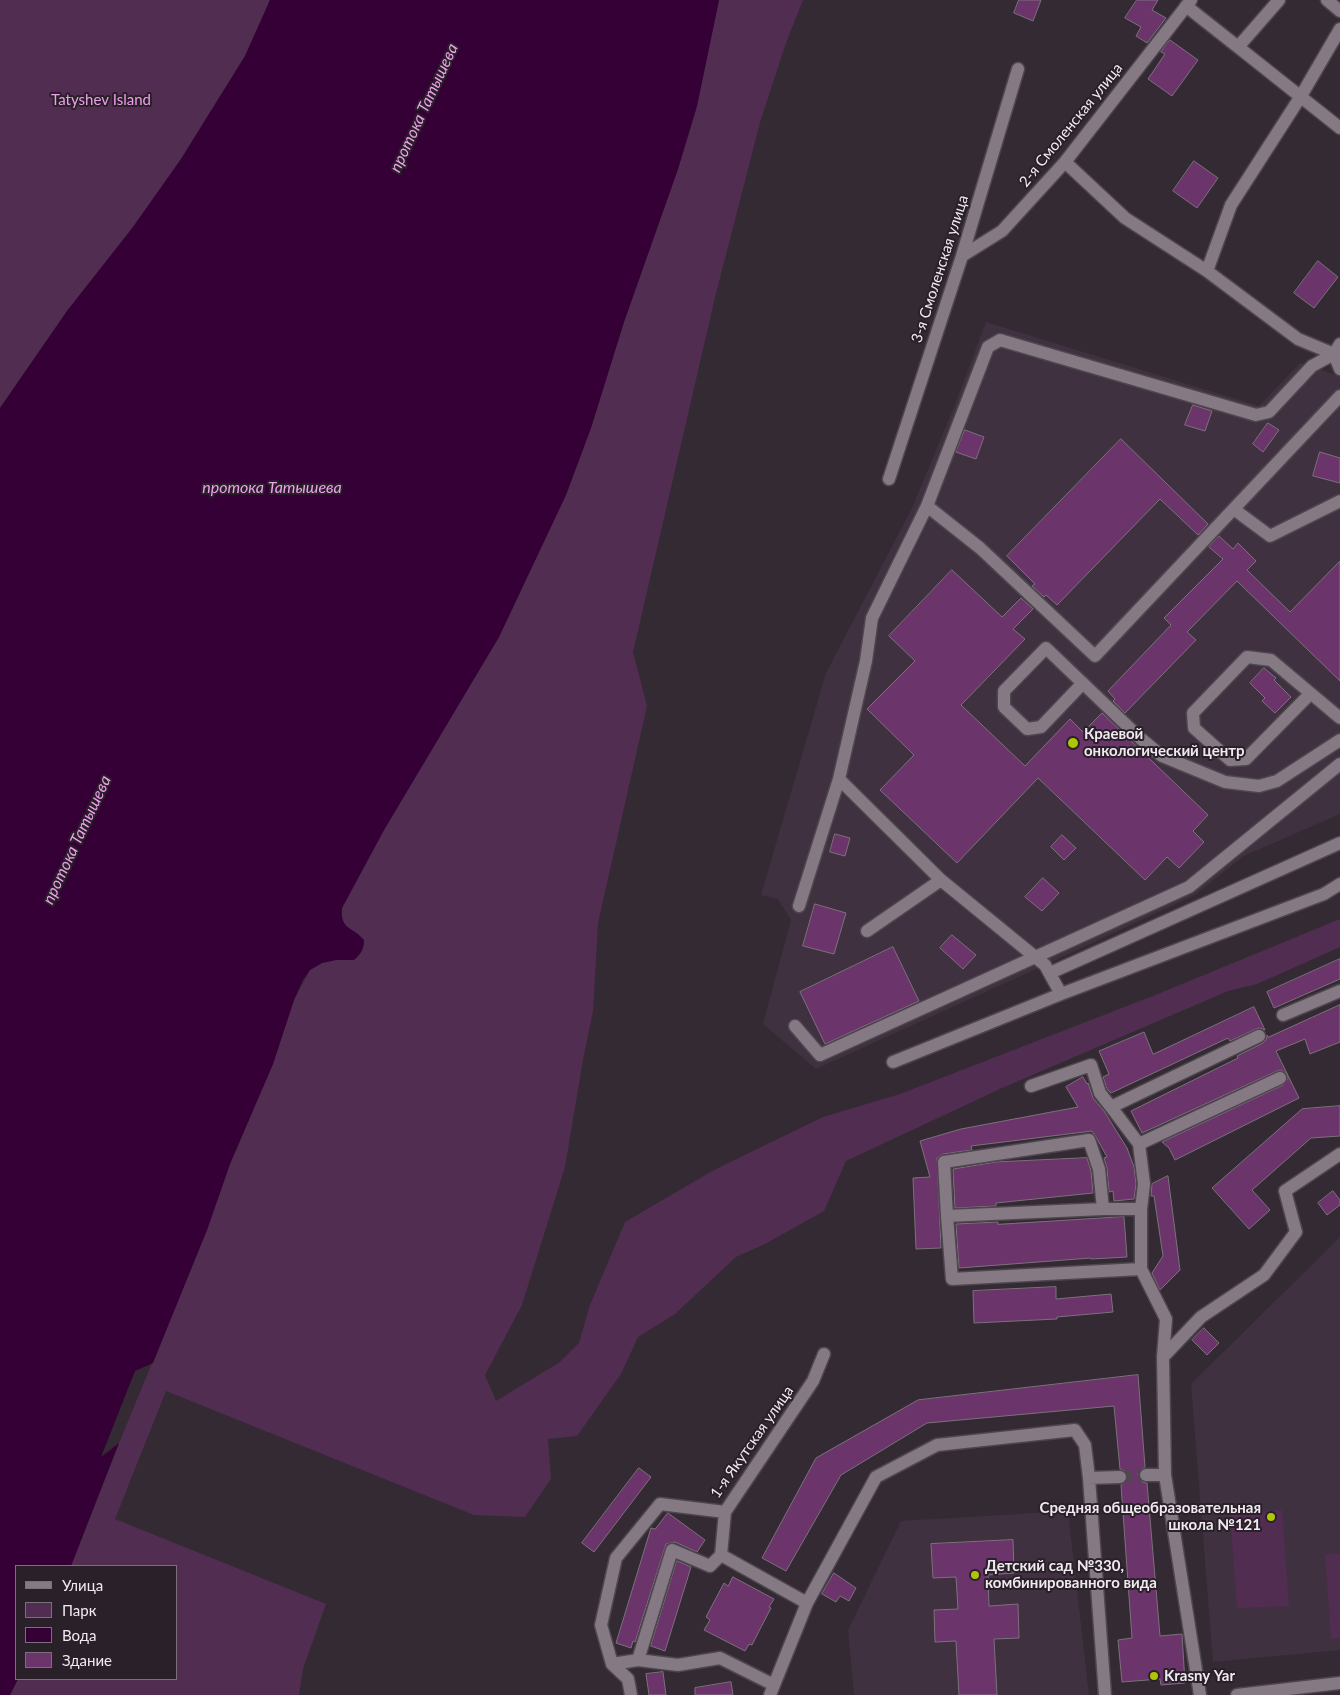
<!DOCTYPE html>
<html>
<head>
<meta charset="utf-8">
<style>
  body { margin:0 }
  #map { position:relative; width:1340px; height:1695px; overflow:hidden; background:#342a33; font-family:Lato,sans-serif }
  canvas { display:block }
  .legend { position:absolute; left:15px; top:1565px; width:162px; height:115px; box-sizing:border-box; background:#2a2029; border:1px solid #797179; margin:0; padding:6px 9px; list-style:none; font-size:15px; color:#f0eaf0 }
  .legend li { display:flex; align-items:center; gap:10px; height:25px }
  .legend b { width:25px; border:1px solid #797179 }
</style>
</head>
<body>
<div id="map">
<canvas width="1340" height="1695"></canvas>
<ul class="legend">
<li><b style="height:6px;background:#857984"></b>Улица</li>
<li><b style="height:14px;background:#522d52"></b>Парк</li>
<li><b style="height:14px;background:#350036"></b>Вода</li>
<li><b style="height:14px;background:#6b346a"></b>Здание</li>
</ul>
</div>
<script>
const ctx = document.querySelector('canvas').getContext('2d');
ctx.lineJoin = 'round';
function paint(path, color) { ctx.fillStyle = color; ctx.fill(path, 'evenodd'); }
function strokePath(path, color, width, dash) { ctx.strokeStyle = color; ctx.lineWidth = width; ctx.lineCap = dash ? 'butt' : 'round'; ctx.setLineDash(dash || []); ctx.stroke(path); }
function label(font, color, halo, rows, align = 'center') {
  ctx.font = font + ' Lato,sans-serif'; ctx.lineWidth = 4; ctx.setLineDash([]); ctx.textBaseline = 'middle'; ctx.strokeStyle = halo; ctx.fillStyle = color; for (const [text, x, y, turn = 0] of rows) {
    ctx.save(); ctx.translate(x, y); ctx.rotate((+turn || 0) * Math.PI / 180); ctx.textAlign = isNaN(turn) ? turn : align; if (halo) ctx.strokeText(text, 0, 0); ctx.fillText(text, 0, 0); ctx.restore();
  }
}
paint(new Path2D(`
  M 986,322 L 1259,406 L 1300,363 L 1340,376 L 1340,814 L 1244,856 L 1195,895 L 1045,965 L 816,1069 L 763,1024 L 791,920 L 778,899 L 761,895 L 826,673 L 912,508 L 954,407 Z
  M 1340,1237 L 1340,1650 L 1213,1662 L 1191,1384 Z
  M 1068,1511 L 1089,1695 L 854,1695 L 848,1630 L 901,1521 Z`), '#3f313f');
paint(new Path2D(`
  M 0,0 L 270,0 L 245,56 L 181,159 L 133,227 L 67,311 L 0,408 Z
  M 719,0 L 803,0 L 787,40 L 761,119 L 716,293 L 633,652 L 647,706 L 598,923 L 593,1011 L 583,1060 L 565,1167 L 522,1305 L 485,1375 L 496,1401 L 560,1362 L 579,1343 L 590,1305 L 625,1222 L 714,1170 L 823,1117 L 900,1094 L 1153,996 L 1340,919 L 1340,947 L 1257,984 L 1228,991 L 1002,1088 L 846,1161 L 824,1211 L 765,1244 L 736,1257 L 675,1314 L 638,1337 L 621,1374 L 577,1436 L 548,1439 L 551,1479 L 525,1517 L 474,1515 L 166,1391 L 115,1519 L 326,1604 L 303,1669 L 299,1695 L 10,1695 L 18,1679 L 176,1679 L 176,1566 L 71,1566 L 119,1443 L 207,1230 L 230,1164 L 273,1064 L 294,1000 L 310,970 L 322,963 L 336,960 L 354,960 L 359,934 C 345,927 340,925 342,908 L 384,830 L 499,637 L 566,495 L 591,428 L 624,322 L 678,169 L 697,106 Z
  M 1282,1510 L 1289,1606 L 1237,1608 L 1230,1513 Z
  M 1340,1553 L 1340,1638 L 1331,1639 L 1325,1555 Z`), '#522d52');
paint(new Path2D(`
  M 270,0 L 719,0 L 697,106 L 678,169 L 624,322 L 591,428 L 566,495 L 499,637 L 384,830 L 342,908 C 340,930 352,926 364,940 C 364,949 361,954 354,960 L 336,960 L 322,963 L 310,970 L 303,980 L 294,1000 L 273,1064 L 230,1164 L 207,1230 L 153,1363 L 135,1371 L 101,1457 L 119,1443 L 71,1566 L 16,1566 L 16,1679 L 18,1679 L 10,1695 L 0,1695 L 0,408 L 67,311 L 133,227 L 181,159 L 245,56 Z`), '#350036');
const building = new Path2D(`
  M 1019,0 L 1041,0 L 1033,21 L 1014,13 Z
  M 1137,0 L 1158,0 L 1152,10 L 1166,18 L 1147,43 L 1136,36 L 1141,27 L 1125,18 Z
  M 1170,40 L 1198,60 L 1172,96 L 1148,79 L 1165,54 L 1161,52 Z
  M 1194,161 L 1218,178 L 1197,208 L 1173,191 Z
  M 1318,261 L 1338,277 L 1314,308 L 1294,293 Z
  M 1193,405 L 1212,411 L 1205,431 L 1185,425 Z
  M 1268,423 L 1279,430 L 1263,452 L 1253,444 Z
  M 965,430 L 984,437 L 976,459 L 956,452 Z
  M 1121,439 L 1208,524 L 1198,535 L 1160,499 L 1057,605 L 1046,595 L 1044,597 L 1032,586 L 1035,584 L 1007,556 Z
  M 1320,452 L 1340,458 L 1340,483 L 1313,476 Z
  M 1219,536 L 1233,549 L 1238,543 L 1256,561 L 1247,570 L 1290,612 L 1340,561 L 1340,681 L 1237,581 L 1187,632 L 1196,640 L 1125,713 L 1113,701 L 1115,699 L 1108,691 L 1171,625 L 1164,618 L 1223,559 L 1209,547 Z
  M 952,570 L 1002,617 L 1021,598 L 1033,609 L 1013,629 L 1025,639 L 961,705 L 1025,766 L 1070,719 L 1083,732 L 1102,713 L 1208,815 L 1193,831 L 1204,842 L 1179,868 L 1167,857 L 1145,880 L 1038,778 L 957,863 L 880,790 L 914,755 L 867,709 L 915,661 L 889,636 Z
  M 1264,668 L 1276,678 L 1274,680 L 1291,697 L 1275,713 L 1262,701 L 1265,698 L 1250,683 Z
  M 835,834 L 850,838 L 845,856 L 830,852 Z
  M 1062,835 L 1076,848 L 1064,860 L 1051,847 Z
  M 1043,878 L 1059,893 L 1042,911 L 1025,897 Z
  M 815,904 L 846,913 L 834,954 L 803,946 Z
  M 952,935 L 976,955 L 963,969 L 940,948 Z
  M 893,947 L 919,1001 L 825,1044 L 800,992 Z
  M 1340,959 L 1340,979 L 1274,1008 L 1267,992 Z
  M 1340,1005 L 1340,1042 L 1310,1054 L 1305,1039 L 1276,1051 L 1299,1098 L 1175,1160 L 1169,1148 L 1162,1142 L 1283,1085 L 1288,1079 L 1287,1074 L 1281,1070 L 1277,1071 L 1142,1133 L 1131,1111 L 1238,1058 L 1237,1056 L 1263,1043 L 1266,1040 L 1267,1035 L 1268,1037 Z
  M 1254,1007 L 1265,1030 L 1260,1028 L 1256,1029 L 1230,1041 L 1228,1038 L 1111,1093 L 1107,1089 L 1103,1077 L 1109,1074 L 1099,1051 L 1144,1032 L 1153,1054 Z
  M 1083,1077 L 1087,1084 L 1088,1083 L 1093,1098 L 1104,1111 L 1127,1148 L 1134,1167 L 1136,1184 L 1134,1199 L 1114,1201 L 1113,1191 L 1109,1192 L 1107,1168 L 1104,1158 L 1107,1157 L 1096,1137 L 1092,1131 L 971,1146 L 972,1150 L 943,1154 L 937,1158 L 941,1248 L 916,1249 L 913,1178 L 930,1177 L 920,1141 L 961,1129 L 1078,1107 L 1066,1087 Z
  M 1340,1106 L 1340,1136 L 1311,1138 L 1252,1190 L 1270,1210 L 1249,1229 L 1212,1188 L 1302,1109 Z
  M 1087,1158 L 1091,1171 L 1093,1193 L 996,1203 L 996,1206 L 955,1208 L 953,1169 L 996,1162 Z
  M 1168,1176 L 1180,1270 L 1160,1290 L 1152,1273 L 1163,1256 L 1154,1196 L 1151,1196 L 1152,1184 Z
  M 1333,1191 L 1340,1200 L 1340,1205 L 1327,1215 L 1318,1203 Z
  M 1124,1217 L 1127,1257 L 1091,1259 L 1091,1258 L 959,1268 L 956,1224 L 998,1222 L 998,1224 Z
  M 1056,1287 L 1056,1299 L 1111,1294 L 1113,1312 L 1057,1317 L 1057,1319 L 974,1323 L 973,1291 Z
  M 1204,1328 L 1219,1343 L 1207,1355 L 1192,1340 Z
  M 1138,1375 L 1145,1467 L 1139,1471 L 1138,1475 L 1142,1482 L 1147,1483 L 1160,1636 L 1182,1634 L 1185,1683 L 1161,1685 L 1160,1679 L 1122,1682 L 1118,1640 L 1132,1638 L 1121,1485 L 1127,1481 L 1128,1477 L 1127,1472 L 1120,1469 L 1114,1406 L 927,1423 L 841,1475 L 786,1571 L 762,1558 L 816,1458 L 918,1400 Z
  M 639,1468 L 651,1477 L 594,1552 L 582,1543 Z
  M 668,1513 L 705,1540 L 697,1552 L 675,1542 L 666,1544 L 635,1642 L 633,1641 L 631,1648 L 616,1643 L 651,1528 L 655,1529 Z
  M 1013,1540 L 1014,1573 L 988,1575 L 989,1606 L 1018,1604 L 1019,1638 L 994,1639 L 997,1695 L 959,1695 L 956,1641 L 935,1642 L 934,1610 L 958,1609 L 956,1577 L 933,1578 L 931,1544 Z
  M 677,1561 L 691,1567 L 665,1651 L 651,1646 Z
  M 834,1573 L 856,1588 L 849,1601 L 840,1596 L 836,1602 L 822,1594 Z
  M 733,1577 L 774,1599 L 769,1607 L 771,1608 L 759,1631 L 752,1645 L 749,1644 L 745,1651 L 704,1630 L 710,1620 L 706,1617 L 724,1583 L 728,1586 Z
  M 663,1672 L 666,1695 L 649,1695 L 646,1674 Z
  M 731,1682 L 733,1695 L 695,1695 L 695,1688 Z`);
paint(building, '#6b346a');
strokePath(building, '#7c717c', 1);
strokePath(new Path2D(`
  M 1120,1477 L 1146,1475`), '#50474f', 12, [12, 6]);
const minor = new Path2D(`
  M 1327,0 L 1340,11
  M 1186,6 L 1238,47 L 1279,0
  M 1238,47 L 1340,128
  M 1065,162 L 1125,218 L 1207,271 L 1298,339 L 1334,354 L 1340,369
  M 962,256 L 1002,231 L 1065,162 L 1191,0
  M 1207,271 L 1231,205 L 1301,96 L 1340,29
  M 889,479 L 962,256 L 1018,69
  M 927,506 L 980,548 L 1095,656 L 1340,396
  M 1235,510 L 1270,536 L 1340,501
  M 1083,683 L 1041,727 L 1027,729 L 1004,707 L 1004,691 L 1046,648 L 1140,738 L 1162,756 L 1225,782 L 1259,786 L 1277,781 L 1340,740
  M 1310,694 L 1246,759 L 1230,760 L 1194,728 L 1193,713 L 1247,657 L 1271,660 L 1340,718
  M 839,779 L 941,880 L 1045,965 L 1061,994
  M 799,906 L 839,779 L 866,661 L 872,618 L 927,506 L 988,347 L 1000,340 L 1256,415 L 1269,412 L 1312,366 L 1334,354 L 1340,344
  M 867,931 L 941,880
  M 1050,973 L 1340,843
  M 1283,1015 L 1340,991
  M 795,1026 L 820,1055 L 1189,887 L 1340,764
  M 893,1062 L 1061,994 L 1324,894 L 1340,884
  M 1031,1086 L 1091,1065 L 1100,1093 L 1111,1107
  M 1139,1144 L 1111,1107 L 1259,1036
  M 947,1216 L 944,1162 L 1089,1140 L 1099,1169 L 1103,1209
  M 1141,1269 L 952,1279 L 947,1216 L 1103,1209 L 1141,1209
  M 1163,1357 L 1166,1319 L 1141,1269 L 1141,1209 L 1144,1184 L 1139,1144 L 1280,1078
  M 1146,1475 L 1165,1475
  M 1089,1478 L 1120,1477
  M 725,1512 L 721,1555 L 807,1603
  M 638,1660 L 672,1550 L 710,1566 L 721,1555
  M 612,1664 L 638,1660 L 678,1665 L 720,1658 L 774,1685
  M 631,1695 L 628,1679 L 612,1664 L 601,1625 L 616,1558 L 660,1504 L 725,1512 L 813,1381 L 824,1354
  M 770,1695 L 807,1603 L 876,1477 L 937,1445 L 1075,1430 L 1085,1445 L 1089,1478 L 1105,1695
  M 1200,1695 L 1165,1475 L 1163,1357 L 1201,1317 L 1264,1275 L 1296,1232 L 1285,1191 L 1340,1154
  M 1237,1695 L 1340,1683`);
strokePath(minor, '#4e464e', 15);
strokePath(minor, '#857984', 12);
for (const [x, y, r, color] of [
  [1073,743,6,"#afc507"],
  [1271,1517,5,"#afc507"],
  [975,1575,5,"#afc507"],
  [1154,1676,5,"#afc507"]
]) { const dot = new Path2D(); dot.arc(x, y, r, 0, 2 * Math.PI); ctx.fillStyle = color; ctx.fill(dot); strokePath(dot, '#2a2029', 2); }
label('15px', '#f09fed', '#2a2029', [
  ["Tatyshev Island",101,100]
]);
label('15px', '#f0eaf0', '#2a2029', [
  ["2-я Смоленская улица",1071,125,-51],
  ["3-я Смоленская улица",940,269,-72],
  ["1-я Якутская улица",752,1442,-55]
]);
label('bold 15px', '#f0eaf0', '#2a2029', [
  ["Краевой",1084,734],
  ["онкологический центр",1084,751],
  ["Средняя общеобразовательная",1261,1508,"right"],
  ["школа №121",1261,1525,"right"],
  ["Детский сад №330,",985,1566],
  ["комбинированного вида",985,1583],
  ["Krasny Yar",1164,1676]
], 'left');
label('italic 16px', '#f0a0ee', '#2a2029', [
  ["протока Татышева",424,108,-65],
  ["протока Татышева",272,488],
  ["протока Татышева",77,840,-65]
]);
</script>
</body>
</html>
